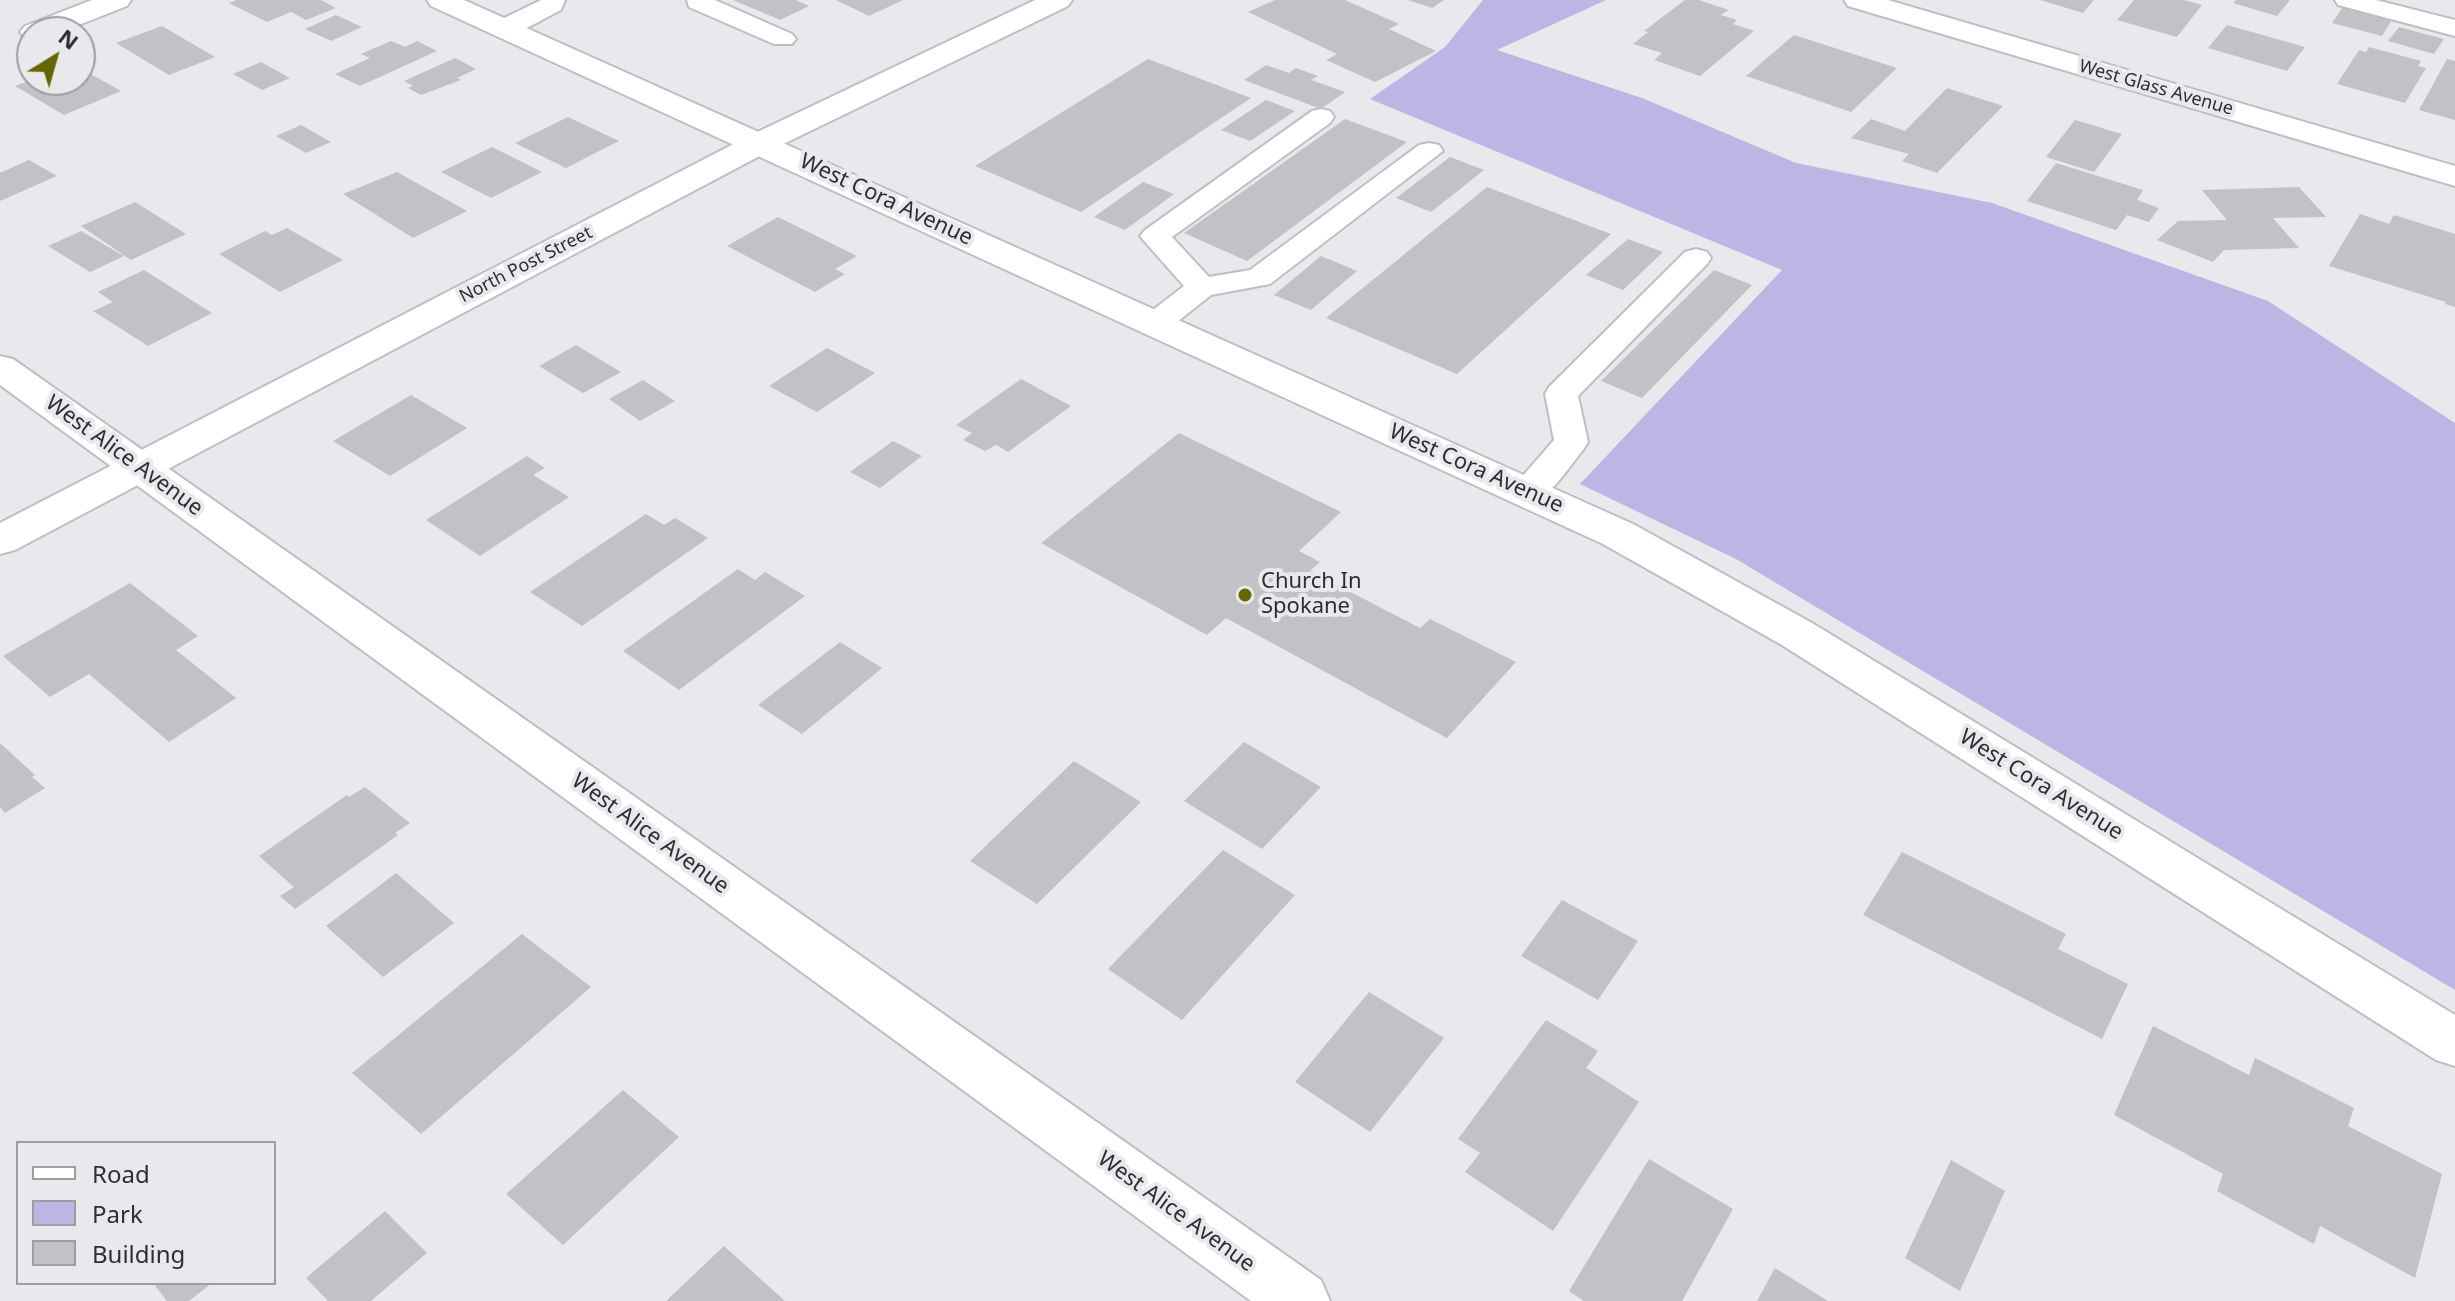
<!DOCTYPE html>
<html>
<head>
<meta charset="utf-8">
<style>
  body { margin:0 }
  #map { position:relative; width:2455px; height:1301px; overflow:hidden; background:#e9e8ec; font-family:"Noto Sans",sans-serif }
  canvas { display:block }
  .legend { position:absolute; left:16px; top:1141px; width:260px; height:144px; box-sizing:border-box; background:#e9e8ec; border:2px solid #9e9ea1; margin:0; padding:10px 14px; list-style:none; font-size:24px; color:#2e2e30 }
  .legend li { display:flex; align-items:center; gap:16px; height:40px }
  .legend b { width:40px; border:2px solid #9e9ea1 }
  .north { position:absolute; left:16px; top:16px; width:80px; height:80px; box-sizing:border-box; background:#e9e8ec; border:2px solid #9e9ea1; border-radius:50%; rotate:37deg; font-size:22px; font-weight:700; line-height:32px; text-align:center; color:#2e2e30 }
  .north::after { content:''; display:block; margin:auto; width:28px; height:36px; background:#656600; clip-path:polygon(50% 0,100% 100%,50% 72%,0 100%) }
</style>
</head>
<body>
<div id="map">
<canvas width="2455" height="1301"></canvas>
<ul class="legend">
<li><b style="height:10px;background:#fff"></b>Road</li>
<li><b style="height:22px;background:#bbb6e4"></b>Park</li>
<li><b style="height:22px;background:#c2c1c5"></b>Building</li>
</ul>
<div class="north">N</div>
</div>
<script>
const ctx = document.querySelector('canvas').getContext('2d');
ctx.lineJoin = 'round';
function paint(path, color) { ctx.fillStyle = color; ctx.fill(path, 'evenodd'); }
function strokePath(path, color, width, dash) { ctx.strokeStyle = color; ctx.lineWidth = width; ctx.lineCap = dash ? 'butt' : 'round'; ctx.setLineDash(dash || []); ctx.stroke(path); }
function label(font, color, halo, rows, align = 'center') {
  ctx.font = font + ' "Noto Sans",sans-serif'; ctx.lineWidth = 8; ctx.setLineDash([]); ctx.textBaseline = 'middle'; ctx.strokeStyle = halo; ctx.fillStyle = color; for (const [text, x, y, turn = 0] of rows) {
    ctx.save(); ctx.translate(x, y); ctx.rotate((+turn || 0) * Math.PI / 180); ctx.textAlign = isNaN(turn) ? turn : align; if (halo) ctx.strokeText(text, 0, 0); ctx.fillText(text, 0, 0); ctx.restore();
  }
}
paint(new Path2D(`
  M 1483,0 L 1606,0 L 1497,50 L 1642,98 L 1796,163 L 1992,203 L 2268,301 L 2455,423 L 2455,990 L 1736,559 L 1580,484 L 1782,270 L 1370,99 L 1445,47 Z`), '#bbb6e4');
paint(new Path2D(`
  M 236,0 L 321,0 L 336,8 L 306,20 L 291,12 L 267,22 L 229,3 Z
  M 733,0 L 796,0 L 809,6 L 780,20 Z
  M 836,0 L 903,0 L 869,16 Z
  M 1275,0 L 1345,0 L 1399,24 L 1389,29 L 1436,51 L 1375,82 L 1326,60 L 1337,54 L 1248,12 Z
  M 1408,0 L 1444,0 L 1432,8 Z
  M 1685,0 L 1699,0 L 1729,10 L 1721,15 L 1737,20 L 1733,24 L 1754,31 L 1700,76 L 1654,60 L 1662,53 L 1633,44 L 1648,32 L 1644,31 Z
  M 2040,0 L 2094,0 L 2083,13 Z
  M 2134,0 L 2184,0 L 2202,5 L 2177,37 L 2117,20 Z
  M 2236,0 L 2290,0 L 2277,16 L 2233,3 Z
  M 2345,4 L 2394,17 L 2382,36 L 2332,23 Z
  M 336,15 L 362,27 L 331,41 L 305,29 Z
  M 2227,25 L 2305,47 L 2287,71 L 2208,48 Z
  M 162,26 L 215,57 L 169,75 L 116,43 Z
  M 2399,27 L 2444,39 L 2434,54 L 2388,41 Z
  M 1794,35 L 1897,68 L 1851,112 L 1746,76 Z
  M 391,41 L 405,47 L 417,41 L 437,51 L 360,86 L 335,74 L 370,58 L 361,54 Z
  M 2369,47 L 2421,61 L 2418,66 L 2426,68 L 2405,103 L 2337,84 L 2359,50 L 2366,52 Z
  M 455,58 L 476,69 L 457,78 L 461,80 L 421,95 L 408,88 L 413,86 L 404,81 Z
  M 1148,59 L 1251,98 L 1081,212 L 975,166 Z
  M 2447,59 L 2455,61 L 2455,120 L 2419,110 Z
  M 261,62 L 290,78 L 262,90 L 233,74 Z
  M 1266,65 L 1289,73 L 1296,68 L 1318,76 L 1311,80 L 1345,92 L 1321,109 L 1244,80 Z
  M 80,68 L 121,91 L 64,115 L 15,86 L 31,80 L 26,77 L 32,75 L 32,80 L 80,80 Z
  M 1947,88 L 2003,106 L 1937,173 L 1902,161 L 1909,154 L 1851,138 L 1871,119 L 1905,131 Z
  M 1266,100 L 1295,111 L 1250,141 L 1221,130 Z
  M 568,117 L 619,141 L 566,168 L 515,143 Z
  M 1345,119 L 1407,142 L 1247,261 L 1184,233 Z
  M 2075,120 L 2122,134 L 2094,172 L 2046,157 Z
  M 301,125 L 331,142 L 306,153 L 276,136 Z
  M 492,147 L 542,172 L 491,198 L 441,172 Z
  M 1450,157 L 1484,170 L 1431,212 L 1396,198 Z
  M 29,160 L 57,176 L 0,201 L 0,173 Z
  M 2056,163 L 2143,190 L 2137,200 L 2159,208 L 2149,222 L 2127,215 L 2116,230 L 2027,201 Z
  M 397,172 L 467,211 L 413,238 L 343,194 Z
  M 1143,182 L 1174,194 L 1125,230 L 1094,217 Z
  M 1487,187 L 1611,234 L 1457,374 L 1326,318 Z
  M 2299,187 L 2326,217 L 2273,218 L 2299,248 L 2224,250 L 2213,262 L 2157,240 L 2178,221 L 2227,220 L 2202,190 Z
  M 135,202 L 186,234 L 131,260 L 81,226 Z
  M 2360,214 L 2389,224 L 2394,215 L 2455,234 L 2455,307 L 2445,304 L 2446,302 L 2329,266 Z
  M 778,217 L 857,256 L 835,269 L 845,274 L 815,292 L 727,246 Z
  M 287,228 L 343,260 L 280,292 L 219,254 L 265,231 L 272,235 Z
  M 81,231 L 124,256 L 90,272 L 48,246 Z
  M 1628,239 L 1663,252 L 1623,290 L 1586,275 Z
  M 1321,256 L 1357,271 L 1311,310 L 1274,295 Z
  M 144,270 L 212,313 L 148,346 L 93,311 L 113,302 L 98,292 Z
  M 1714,270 L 1752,285 L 1642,398 L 1601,381 Z
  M 576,345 L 621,372 L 583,393 L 539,366 Z
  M 827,348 L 875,373 L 817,412 L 769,386 Z
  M 1021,379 L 1071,406 L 1008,452 L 996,445 L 985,451 L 963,440 L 972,433 L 956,425 Z
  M 643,380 L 675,401 L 640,421 L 609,399 Z
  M 411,395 L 467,428 L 390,476 L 333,441 Z
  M 1179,433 L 1341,512 L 1299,551 L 1320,562 L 1310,571 L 1420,628 L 1430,619 L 1516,662 L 1447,738 L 1226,618 L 1207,635 L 1041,543 Z
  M 893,441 L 922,456 L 880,488 L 850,472 Z
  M 527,456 L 545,468 L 533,475 L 569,497 L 480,556 L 426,520 Z
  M 646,514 L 664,525 L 675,518 L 708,538 L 582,626 L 530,592 Z
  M 738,569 L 755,580 L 765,572 L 805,596 L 679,690 L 623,651 Z
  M 130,583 L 198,636 L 176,650 L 236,698 L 169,742 L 89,674 L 50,697 L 3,656 Z
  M 840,642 L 882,668 L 802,734 L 758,705 Z
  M 1244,742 L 1321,787 L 1262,849 L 1184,801 Z
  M 0,743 L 35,775 L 32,777 L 45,788 L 5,813 L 0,807 Z
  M 1074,761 L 1141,802 L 1037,904 L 970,861 Z
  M 365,787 L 410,823 L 395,833 L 398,835 L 295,909 L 280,896 L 294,887 L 259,856 L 347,795 L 349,797 Z
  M 1223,850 L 1295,895 L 1182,1020 L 1108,969 Z
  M 1902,852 L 2066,934 L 2058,949 L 2128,984 L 2102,1039 L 1863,915 Z
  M 396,873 L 454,923 L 383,977 L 326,926 Z
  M 1562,900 L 1638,941 L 1598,1000 L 1521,956 Z
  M 522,934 L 591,987 L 421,1134 L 352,1073 Z
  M 1369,992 L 1444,1038 L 1370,1132 L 1295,1082 Z
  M 1546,1020 L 1598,1051 L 1586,1068 L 1639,1102 L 1553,1231 L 1465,1172 L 1480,1153 L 1458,1139 Z
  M 2153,1026 L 2249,1075 L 2255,1058 L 2354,1108 L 2348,1126 L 2442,1174 L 2415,1278 L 2320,1226 L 2314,1244 L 2217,1191 L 2223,1174 L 2114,1115 Z
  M 623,1090 L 679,1137 L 563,1245 L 506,1194 Z
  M 1649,1159 L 1733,1209 L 1682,1301 L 1584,1301 L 1569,1291 Z
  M 1951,1160 L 2005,1191 L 1960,1291 L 1905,1258 Z
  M 385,1211 L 427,1253 L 371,1301 L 328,1301 L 306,1278 Z
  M 724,1246 L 785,1301 L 666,1301 Z
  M 1775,1268 L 1828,1301 L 1757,1301 Z
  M 153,1283 L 212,1283 L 189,1301 L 167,1301 Z`), '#c2c1c5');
const service = new Path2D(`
  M 541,0 L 565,0 L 561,10 C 542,19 515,39 494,33 L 490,28 L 494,23 Z
  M 687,0 L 715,0 L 792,34 L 796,39 L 792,44 L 774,44 L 689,7 Z
  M 2335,0 L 2376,0 L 2455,20 L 2455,36 L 2338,5 Z
  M 1321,109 L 1330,111 L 1334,117 L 1330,123 L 1172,237 L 1209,277 L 1250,270 L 1419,145 L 1429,143 L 1439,145 L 1443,151 L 1270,284 L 1211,295 L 1167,330 L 1156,332 L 1145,330 L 1140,323 L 1145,316 L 1184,286 L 1145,242 L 1140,236 L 1145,230 L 1312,111 Z
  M 1696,249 L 1707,252 L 1711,258 L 1707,264 L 1578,396 L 1588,442 L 1583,450 C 1565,471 1546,509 1515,501 L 1510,493 L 1515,485 L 1554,440 L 1545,394 L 1549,387 L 1685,252 Z`);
const minor = new Path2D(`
  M 92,0 L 131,0 L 127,6 L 61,32 L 32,32 L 32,40 L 25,38 L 20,32 L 25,26 Z
  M 427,0 L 464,0 L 1633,524 L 1812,623 L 2455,1015 L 2455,1066 L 2436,1060 L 1782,645 L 1603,544 L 431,6 Z
  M 1844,0 L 1888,0 L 2455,166 L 2455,186 L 1848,6 Z
  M 0,356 L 13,359 L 1321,1280 L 1330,1301 L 1251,1301 L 0,385 Z`);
const tertiary = new Path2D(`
  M 1035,0 L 1072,0 L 1068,6 L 771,150 L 15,550 L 0,554 L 0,523 L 749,136 Z`);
strokePath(service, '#bfbfc2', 4);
strokePath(minor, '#bfbfc2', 4);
strokePath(tertiary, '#bfbfc2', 4);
paint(service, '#fff');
paint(minor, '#fff');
paint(tertiary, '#fff');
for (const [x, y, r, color] of [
  [1245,595,8,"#656600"]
]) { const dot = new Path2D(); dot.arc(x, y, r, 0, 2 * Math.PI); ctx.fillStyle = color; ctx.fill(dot); strokePath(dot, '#e9e8ec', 3); }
label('18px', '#2e2e30', '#e9e8ec', [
  ["West Glass Avenue",2156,88,16],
  ["North Post Street",526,265,-27]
]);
label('22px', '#2e2e30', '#e9e8ec', [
  ["West Cora Avenue",886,200,25],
  ["West Alice Avenue",124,456,36],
  ["West Cora Avenue",1476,469,24],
  ["West Cora Avenue",2041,785,32],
  ["West Alice Avenue",650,834,36],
  ["West Alice Avenue",1176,1212,36]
]);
label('22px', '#2e2e30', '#e9e8ec', [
  ["Church In",1261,582],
  ["Spokane",1261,607]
], 'left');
</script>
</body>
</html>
